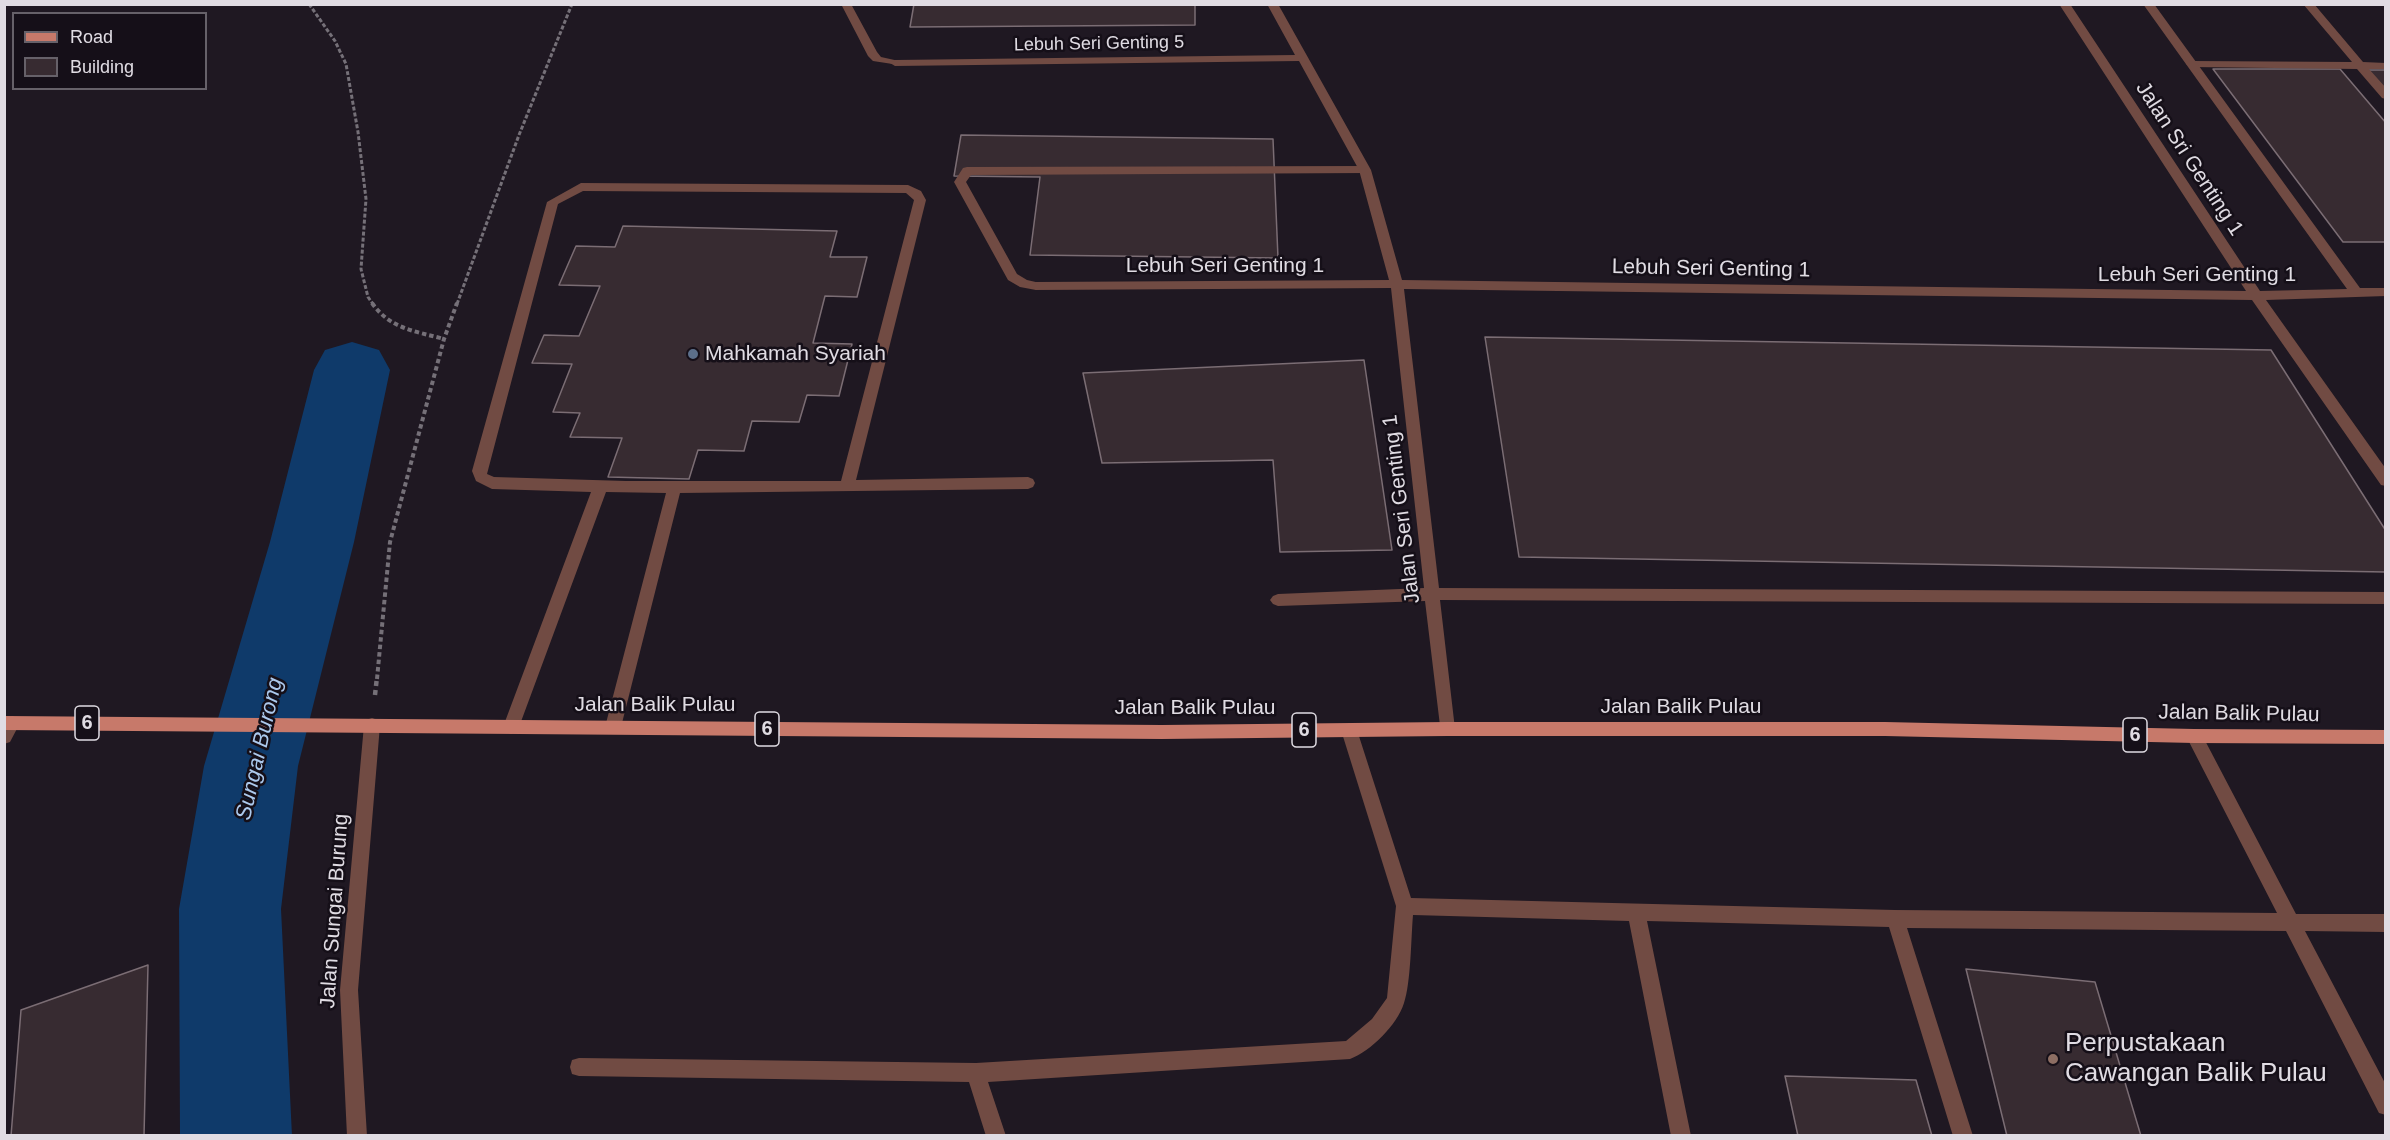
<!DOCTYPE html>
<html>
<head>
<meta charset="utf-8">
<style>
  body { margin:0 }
  #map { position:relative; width:2390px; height:1140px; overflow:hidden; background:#1f1822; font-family:Helvetica,sans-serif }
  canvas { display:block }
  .frame { position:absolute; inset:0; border:6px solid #e0dce3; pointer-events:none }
  .legend { position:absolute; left:12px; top:12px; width:195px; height:78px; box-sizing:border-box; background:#150f18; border:2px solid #666169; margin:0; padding:8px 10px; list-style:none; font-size:18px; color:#e0dce3 }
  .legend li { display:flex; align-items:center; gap:12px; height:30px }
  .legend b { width:30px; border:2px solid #666169 }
</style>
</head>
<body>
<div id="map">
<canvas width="2390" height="1140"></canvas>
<div class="frame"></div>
<ul class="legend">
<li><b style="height:8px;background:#c7796a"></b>Road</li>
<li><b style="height:16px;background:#372b31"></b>Building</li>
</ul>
</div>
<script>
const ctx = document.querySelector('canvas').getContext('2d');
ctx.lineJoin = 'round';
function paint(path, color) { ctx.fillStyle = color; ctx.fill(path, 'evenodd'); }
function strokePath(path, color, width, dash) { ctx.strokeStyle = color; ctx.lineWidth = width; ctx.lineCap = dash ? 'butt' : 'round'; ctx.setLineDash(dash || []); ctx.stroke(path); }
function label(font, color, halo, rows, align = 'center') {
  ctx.font = font + ' Helvetica,sans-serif'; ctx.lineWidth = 5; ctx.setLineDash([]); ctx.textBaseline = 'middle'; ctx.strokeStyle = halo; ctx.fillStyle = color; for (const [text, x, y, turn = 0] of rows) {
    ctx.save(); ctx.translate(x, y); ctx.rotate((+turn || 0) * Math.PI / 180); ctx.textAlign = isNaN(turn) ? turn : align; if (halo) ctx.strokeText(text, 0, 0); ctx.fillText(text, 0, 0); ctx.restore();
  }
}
paint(new Path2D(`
  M 352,342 L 379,350 L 390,370 L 354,542 L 298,766 L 281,909 L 292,1136 L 180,1136 L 179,909 L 204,766 L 270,542 L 314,370 L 325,350 Z`), '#0f3a6a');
const building = new Path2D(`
  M 914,4 L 1195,4 L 1195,25 L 910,27 Z
  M 2213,69 L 2340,69 L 2386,123 L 2386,242 L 2343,242 Z
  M 2367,70 L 2386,70 L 2386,91 Z
  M 961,135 L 1273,139 L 1278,258 L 1030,255 L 1040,177 L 954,176 Z
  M 623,226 L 837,231 L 830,257 L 867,257 L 857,297 L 825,296 L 813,343 L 852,344 L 839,396 L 807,395 L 799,422 L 752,421 L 744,451 L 698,450 L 689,479 L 608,477 L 622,438 L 570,437 L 580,413 L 553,412 L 572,364 L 532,363 L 544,335 L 579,336 L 600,286 L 559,285 L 576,246 L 615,247 Z
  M 1485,337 L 2271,350 L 2386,531 L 2386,572 L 1519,557 Z
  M 1364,360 L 1392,550 L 1280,552 L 1273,460 L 1102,463 L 1083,373 Z
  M 148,965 L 144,1136 L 11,1136 L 21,1010 Z
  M 1966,969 L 2095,982 L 2141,1136 L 2007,1136 Z
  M 1785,1076 L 1916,1080 L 1932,1136 L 1798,1136 Z`);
paint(building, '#372b31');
strokePath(building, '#7b6d74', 1.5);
strokePath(new Path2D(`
  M 309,4 L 335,41 L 346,64 L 358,132 L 366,199 L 361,269 L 368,297 L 373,304
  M 457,304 L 519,135 L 572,4`), '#757078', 3, [4, 2]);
strokePath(new Path2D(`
  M 372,303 C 390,329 415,331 444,339
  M 377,679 L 390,542 L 444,339 L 457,303`), '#757078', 4, [4.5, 3]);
strokePath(new Path2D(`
  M 375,695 L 377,677`), '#757078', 4.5, [5, 4]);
paint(new Path2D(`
  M 841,4 L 851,4 L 877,52 L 881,57 L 899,61 L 899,65 L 873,61 L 868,56 Z
  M 2303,4 L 2314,4 L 2363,62 L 2386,63 L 2386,69 L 2369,69 L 2386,88 L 2386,99 L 2382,98 L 2357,69 L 2191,67 L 2186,64 L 2191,61 L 2352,62 Z
  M 1365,166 L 1369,167 L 1369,173 L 971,175 L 966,182 L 1017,274 L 1027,280 L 1040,283 L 1042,286 L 1036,290 L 1020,287 L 1008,280 L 954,182 L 963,168 L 967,167 Z
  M 581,183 L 908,185 L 921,191 L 926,200 L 856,480 L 1028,477 L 1033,479 L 1035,483 L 1033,487 L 1028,489 L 680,493 L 621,727 L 619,732 L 613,734 L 607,732 L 605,727 L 666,493 L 606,492 L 519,727 L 517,732 L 511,734 L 505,732 L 503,727 L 591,492 L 492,489 L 476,481 L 472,471 L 547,202 ZM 583,191 L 906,193 L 914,200 L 841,481 L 626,481 L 494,477 L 487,474 L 558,204 Z
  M 1349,723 L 1355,725 L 1357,730 L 1411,898 L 1895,910 L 2277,913 L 2186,736 L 2188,731 L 2194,729 L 2200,731 L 2296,914 L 2386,914 L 2386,932 L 2305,931 L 2386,1085 L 2386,1115 L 2379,1113 L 2286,931 L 1907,928 L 1973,1136 L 1953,1136 L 1889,927 L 1647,921 L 1691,1136 L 1671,1136 L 1629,921 L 1413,915 C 1411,938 1411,983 1404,1003 C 1397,1025 1371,1051 1350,1059 L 988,1082 L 1006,1136 L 986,1136 L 969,1082 L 579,1076 L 572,1074 L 570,1067 L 572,1060 L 579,1058 L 976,1063 L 1346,1041 L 1372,1019 L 1387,998 L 1396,906 L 1341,730 L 1343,725 Z`), '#714b43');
paint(new Path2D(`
  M 1267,4 L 1278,4 L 1371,170 L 1402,280 L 2246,291 L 2059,4 L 2070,4 L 2260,291 L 2347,289 L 2143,4 L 2154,4 L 2360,288 L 2386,288 L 2386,296 L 2266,300 L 2386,469 L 2386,486 L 2381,485 L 2252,300 L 1404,289 L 1439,588 L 2386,592 L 2386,604 L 1440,600 L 1455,729 L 1453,734 L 1447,736 L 1441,734 L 1425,601 L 1278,606 L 1273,604 L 1270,600 L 1273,596 L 1278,594 L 1424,588 L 1391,288 L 1036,290 L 1030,286 L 1036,282 L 1389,280 L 1359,170 L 1299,61 L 895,66 L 890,63 L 895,60 L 1295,55 Z
  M 12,716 L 18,718 L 20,723 L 10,742 L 4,744 L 4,721 Z
  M 372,718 L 378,720 L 380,725 L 358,990 L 367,1136 L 347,1136 L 340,990 L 364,725 L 366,720 Z`), '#714b43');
paint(new Path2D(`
  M 4,716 L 1162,725 L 1447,722 L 1885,722 L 2194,729 L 2386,730 L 2386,744 L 2194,743 L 1885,736 L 1447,736 L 1162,739 L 4,730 Z`), '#c7796a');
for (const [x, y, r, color] of [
  [693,354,6,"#5c6f8a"],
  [2053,1059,6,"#8d6e63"]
]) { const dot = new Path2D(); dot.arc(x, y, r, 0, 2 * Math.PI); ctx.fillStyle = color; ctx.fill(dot); strokePath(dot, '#150f18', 2); }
label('18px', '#e0dce3', '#150f18', [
  ["Lebuh Seri Genting 5",1099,44,-1]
]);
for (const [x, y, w] of [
  [87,723,24],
  [767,729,24],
  [1304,730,24],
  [2135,735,24]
]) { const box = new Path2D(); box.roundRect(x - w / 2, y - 17, w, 34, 4.5); ctx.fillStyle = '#150f18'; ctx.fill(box); strokePath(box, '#e0dce3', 1.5); }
label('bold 20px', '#e0dce3', null, [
  ["6",87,723],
  ["6",767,729],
  ["6",1304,730],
  ["6",2135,735]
]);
label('21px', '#e0dce3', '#150f18', [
  ["Jalan Sri Genting 1",2189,159,57],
  ["Lebuh Seri Genting 1",1225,266],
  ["Lebuh Seri Genting 1",1711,269,1],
  ["Lebuh Seri Genting 1",2197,275],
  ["Jalan Seri Genting 1",1402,509,-97],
  ["Jalan Balik Pulau",655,705],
  ["Jalan Balik Pulau",1681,707],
  ["Jalan Balik Pulau",1195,708],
  ["Jalan Balik Pulau",2239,714,1],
  ["Jalan Sungai Burung",335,911,-86]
]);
label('21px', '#e0dce3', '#150f18', [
  ["Mahkamah Syariah",705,354]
], 'left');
label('italic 22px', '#acc9ed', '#150f18', [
  ["Sungai Burong",260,749,-77]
]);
label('26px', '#e0dce3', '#150f18', [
  ["Perpustakaan",2065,1044],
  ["Cawangan Balik Pulau",2065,1074]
], 'left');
</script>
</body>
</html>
